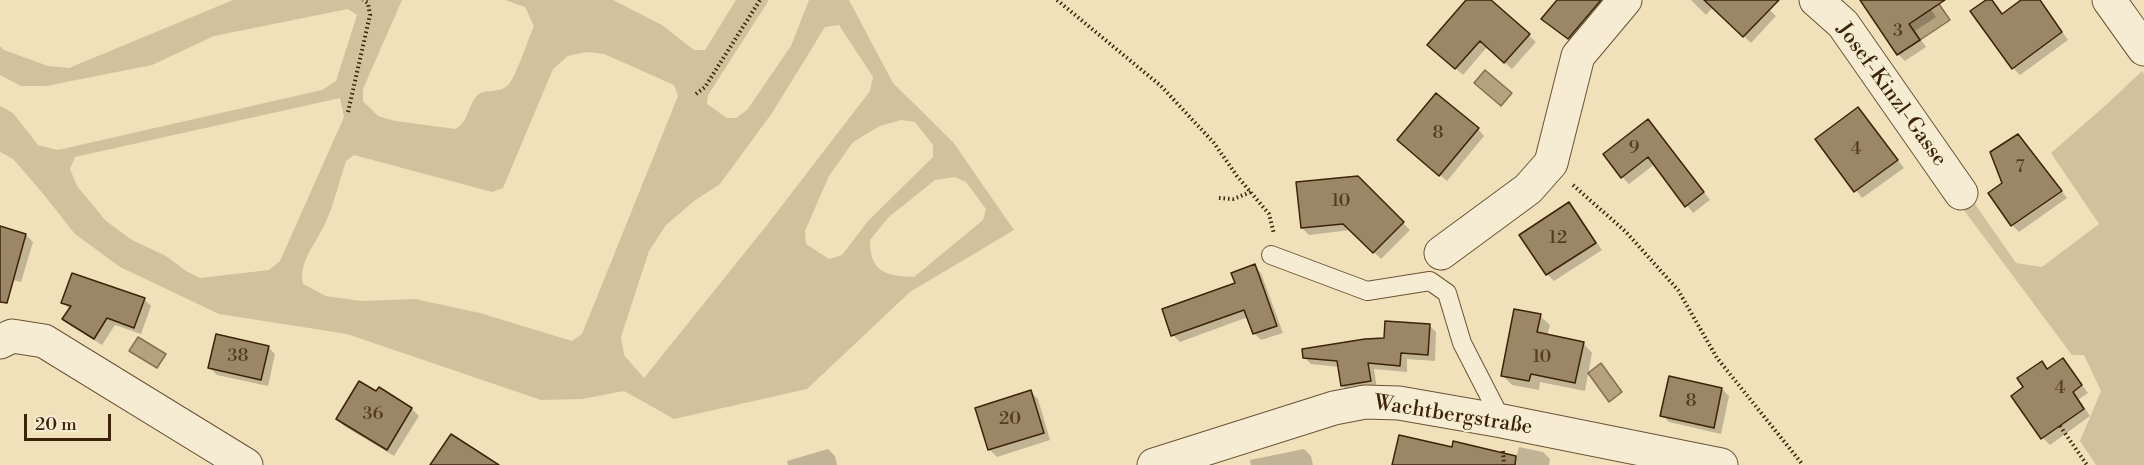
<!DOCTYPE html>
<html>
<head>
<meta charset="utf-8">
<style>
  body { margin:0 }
  #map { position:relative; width:2144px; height:465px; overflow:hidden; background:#f1e1bb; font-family:"Libre Bodoni",serif }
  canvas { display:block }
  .scale { position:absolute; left:24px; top:414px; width:87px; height:27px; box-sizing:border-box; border:3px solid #3d2408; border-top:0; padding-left:8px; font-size:18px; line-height:21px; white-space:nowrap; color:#3d2408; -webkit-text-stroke:4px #f6ecd3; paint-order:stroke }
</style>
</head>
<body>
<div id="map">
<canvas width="2144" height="465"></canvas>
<div class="scale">20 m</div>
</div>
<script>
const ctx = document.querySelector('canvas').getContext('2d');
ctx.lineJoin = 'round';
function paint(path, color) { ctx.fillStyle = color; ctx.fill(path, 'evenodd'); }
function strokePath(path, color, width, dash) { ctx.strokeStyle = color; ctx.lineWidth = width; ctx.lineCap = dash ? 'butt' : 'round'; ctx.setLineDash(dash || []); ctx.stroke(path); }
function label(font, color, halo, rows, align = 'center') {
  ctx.font = font + ' "Libre Bodoni",serif'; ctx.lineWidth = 4.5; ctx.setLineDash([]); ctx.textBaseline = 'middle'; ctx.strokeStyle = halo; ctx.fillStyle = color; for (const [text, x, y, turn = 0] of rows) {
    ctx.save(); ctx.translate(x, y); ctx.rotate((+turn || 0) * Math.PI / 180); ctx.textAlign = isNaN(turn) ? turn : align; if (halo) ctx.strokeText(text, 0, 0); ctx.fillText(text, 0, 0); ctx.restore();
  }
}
paint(new Path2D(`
  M 233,0 L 402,0 L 363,89 L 363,101 L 378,116 L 395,121 L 456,129 C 468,121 467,110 475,98 C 482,87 498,95 508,85 C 516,77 528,39 534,26 L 525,7 L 505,0 L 613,0 L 662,25 L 694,50 L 705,50 L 736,0 L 769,0 L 708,95 L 707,104 L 727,118 L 736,118 L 747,110 L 791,46 L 809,0 L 849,0 L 893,83 L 953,142 L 1014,230 L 910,292 L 807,389 L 674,419 L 624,391 L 582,399 L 541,400 L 347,334 L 219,314 L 120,267 L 75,234 L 40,190 L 13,159 L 0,152 L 0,106 L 13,113 L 38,145 L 58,150 L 322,90 L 336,81 L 357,15 L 348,9 L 214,36 L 152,65 L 46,86 L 21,86 L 0,75 L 0,46 L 4,50 L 48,66 L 69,68 ZM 839,25 L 873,77 L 870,91 L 767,225 L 644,378 L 624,355 L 621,337 L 649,251 L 666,225 L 694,201 L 720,184 L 772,113 L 825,27 ZM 586,52 L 604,54 L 674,85 L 678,96 L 582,334 L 572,341 L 480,313 L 415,299 L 361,301 L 326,296 L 303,284 C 298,263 316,243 325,224 C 334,204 339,182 346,161 L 354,155 L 492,192 L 503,188 L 553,69 L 568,56 ZM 340,98 L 344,117 L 280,261 L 269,270 L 200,278 L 186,271 L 166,256 L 132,240 L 106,221 L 77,186 L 70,169 L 75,157 ZM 901,120 L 915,122 L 933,145 L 933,157 L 868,221 L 842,255 L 829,259 L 806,244 L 805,231 L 829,176 L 853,142 L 880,126 ZM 955,177 L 966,182 L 986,209 L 983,220 L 914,277 C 885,276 870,272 870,240 L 889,217 L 935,180 Z
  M 2142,71 L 2144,74 L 2144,465 L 2096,465 L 2080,441 L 2101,391 L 2084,355 L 2072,355 L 1957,201 L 1968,194 L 2016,263 L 2042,267 L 2099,224 L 2051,153 L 2106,105 Z`), '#d2c19d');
const water = new Path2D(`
  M 1939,4 L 1950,20 L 1920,40 L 1909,24 Z
  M 1485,70 L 1512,93 L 1501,106 L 1474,83 Z
  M 138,337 L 166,354 L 157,368 L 129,351 Z
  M 1601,363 L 1622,392 L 1609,402 L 1588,373 Z`);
paint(water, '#b4a17e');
strokePath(water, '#846f4f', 1.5);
paint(new Path2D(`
  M 1468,0 L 1489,0 L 1536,42 L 1512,69 L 1487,47 L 1463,75 L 1436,51 Z
  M 1559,0 L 1610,0 L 1576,44 L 1543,19 Z
  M 1691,0 L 1759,0 L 1776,16 L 1751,43 L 1713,7 L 1706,15 Z
  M 1865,0 L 1925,0 L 1936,17 L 1915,31 L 1926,47 L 1905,61 L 1898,54 Z
  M 1988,0 L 1991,0 L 2003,15 L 2024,0 L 2040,0 L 2068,40 L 2020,75 L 2013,68 Z
  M 1858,109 L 1904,168 L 1862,198 L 1817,139 Z
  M 1655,128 L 1710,200 L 1693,213 L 1655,164 L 1629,184 L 1622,177 Z
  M 1478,129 L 1484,136 L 1447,181 L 1406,147 Z
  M 2025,143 L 2067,198 L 2019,232 L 2012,225 L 2004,184 Z
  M 1358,177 L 1410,230 L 1381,259 L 1351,230 L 1309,235 L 1302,228 Z
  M 1569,204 L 1576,211 L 1602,250 L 1554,281 L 1547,274 Z
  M 0,228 L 26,235 L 33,242 L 21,282 L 0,277 Z
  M 1254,266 L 1261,273 L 1283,333 L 1261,340 L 1254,333 L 1248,317 L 1180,342 L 1173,335 L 1237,284 Z
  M 144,299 L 151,306 L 141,334 L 115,325 L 102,345 L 71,326 L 64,319 L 70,310 L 63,302 Z
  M 1540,316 L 1550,325 L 1547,336 L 1583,343 L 1592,353 L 1585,391 L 1540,382 L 1539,390 L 1512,385 L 1502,375 Z
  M 1429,325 L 1436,332 L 1435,361 L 1407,359 L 1407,372 L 1374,369 L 1377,388 L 1349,392 L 1342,385 L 1339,367 L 1311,364 L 1304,357 L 1385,340 Z
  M 268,347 L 275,354 L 268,386 L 217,375 L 210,368 Z
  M 2063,360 L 2088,393 L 2079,399 L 2090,416 L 2050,445 L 2043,438 L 2026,388 L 2041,363 L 2049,370 Z
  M 379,389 L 412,409 L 419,416 L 394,456 L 344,426 L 337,419 L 377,393 Z
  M 1722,389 L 1729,396 L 1721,434 L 1669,422 L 1662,415 Z
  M 1031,392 L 1038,399 L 1050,440 L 997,457 L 990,450 L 977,409 Z
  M 1519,447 L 1543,452 L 1550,459 L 1549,465 L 1514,465 Z
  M 828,449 L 835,456 L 837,465 L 788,465 L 787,461 Z
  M 1304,449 L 1311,456 L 1313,465 L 1251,465 L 1250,460 Z`), '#0003');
const building = new Path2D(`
  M 1466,0 L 1491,0 L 1530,34 L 1504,63 L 1480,41 L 1455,69 L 1427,45 Z
  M 1557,0 L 1601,0 L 1568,39 L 1541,19 Z
  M 1704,0 L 1779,0 L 1743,37 Z
  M 1860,0 L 1945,0 L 1909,24 L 1920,40 L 1897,55 Z
  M 1986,0 L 1992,0 L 2002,14 L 2021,0 L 2040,0 L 2062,32 L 2012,69 L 1970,11 Z
  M 1436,93 L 1479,128 L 1439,176 L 1397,140 Z
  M 1858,107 L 1898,160 L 1854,192 L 1815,139 Z
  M 1648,119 L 1704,192 L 1685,207 L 1648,157 L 1621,178 L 1603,154 Z
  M 2018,134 L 2062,191 L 2011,226 L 1988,193 L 2002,183 L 1990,152 Z
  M 1358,176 L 1404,222 L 1373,253 L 1343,224 L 1301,228 L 1296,182 Z
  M 1569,202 L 1596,243 L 1546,275 L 1519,235 Z
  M 0,226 L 26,234 L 7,303 L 0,302 Z
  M 1255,264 L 1277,326 L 1253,334 L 1244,310 L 1171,336 L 1162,309 L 1235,283 L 1231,273 Z
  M 72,273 L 145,298 L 134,328 L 107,318 L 94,339 L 62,319 L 71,306 L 61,303 Z
  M 1514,309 L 1541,314 L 1537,332 L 1584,342 L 1575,383 L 1531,374 L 1529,381 L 1501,376 Z
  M 1385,321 L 1430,324 L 1428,355 L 1401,353 L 1400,366 L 1368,363 L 1371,381 L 1341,386 L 1337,361 L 1303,358 L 1302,349 L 1365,339 L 1384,338 Z
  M 216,334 L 269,346 L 261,380 L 208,368 Z
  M 2063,358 L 2082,385 L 2073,392 L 2084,409 L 2041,439 L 2011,396 L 2023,387 L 2017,378 L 2042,361 L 2047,369 Z
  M 1669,376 L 1722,388 L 1714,428 L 1660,416 Z
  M 359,381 L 376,391 L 379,387 L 412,408 L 387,450 L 336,419 Z
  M 1031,390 L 1044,433 L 988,450 L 975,408 Z
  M 451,434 L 499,465 L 430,465 Z
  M 1399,435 L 1452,447 L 1453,441 L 1516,456 L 1515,465 L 1392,465 Z`);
paint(building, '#9b8665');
strokePath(building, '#3d2408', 1.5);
const service = new Path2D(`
  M 1271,255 L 1367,291 L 1430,281 L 1447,293 L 1462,343 L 1502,421`);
const minor = new Path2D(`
  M 1816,0 L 1843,24 L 1961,193
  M 2109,0 L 2144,49
  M 1441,253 L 1528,189 L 1551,163 L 1578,56 L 1625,0
  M 0,342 L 12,336 L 44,341 L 246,465
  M 1154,465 L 1334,408 L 1365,402 L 1399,403 L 1502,421 L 1721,465`);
strokePath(service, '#6a5335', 20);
strokePath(minor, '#6a5335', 35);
strokePath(new Path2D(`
  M 1057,0 L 1161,86 L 1214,143 L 1237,176 L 1269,214 L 1274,234
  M 696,94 L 705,87 L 760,0
  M 348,112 L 370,15 L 368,3 L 363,0
  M 1573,185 L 1626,232 L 1678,290 L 1717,358 L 1803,465
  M 1219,198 L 1233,199 L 1251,192
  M 2060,426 L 2087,465
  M 1503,451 L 1504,465`), '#3d2408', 4, [1.5, 3]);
strokePath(service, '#f6ecd3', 18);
strokePath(minor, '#f6ecd3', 33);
label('18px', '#543c1f', null, [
  ["3",1898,32],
  ["8",1438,134],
  ["9",1634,149],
  ["4",1856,150],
  ["7",2020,168],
  ["10",1341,202],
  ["12",1558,239],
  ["38",238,357],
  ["10",1542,358],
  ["4",2060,389],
  ["8",1691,402],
  ["36",373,415],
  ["20",1010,420]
]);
label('21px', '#3d2408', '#f6ecd3', [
  ["Josef-Kinzl-Gasse",1891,95,54],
  ["Wachtbergstraße",1453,416,9]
]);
</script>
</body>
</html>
